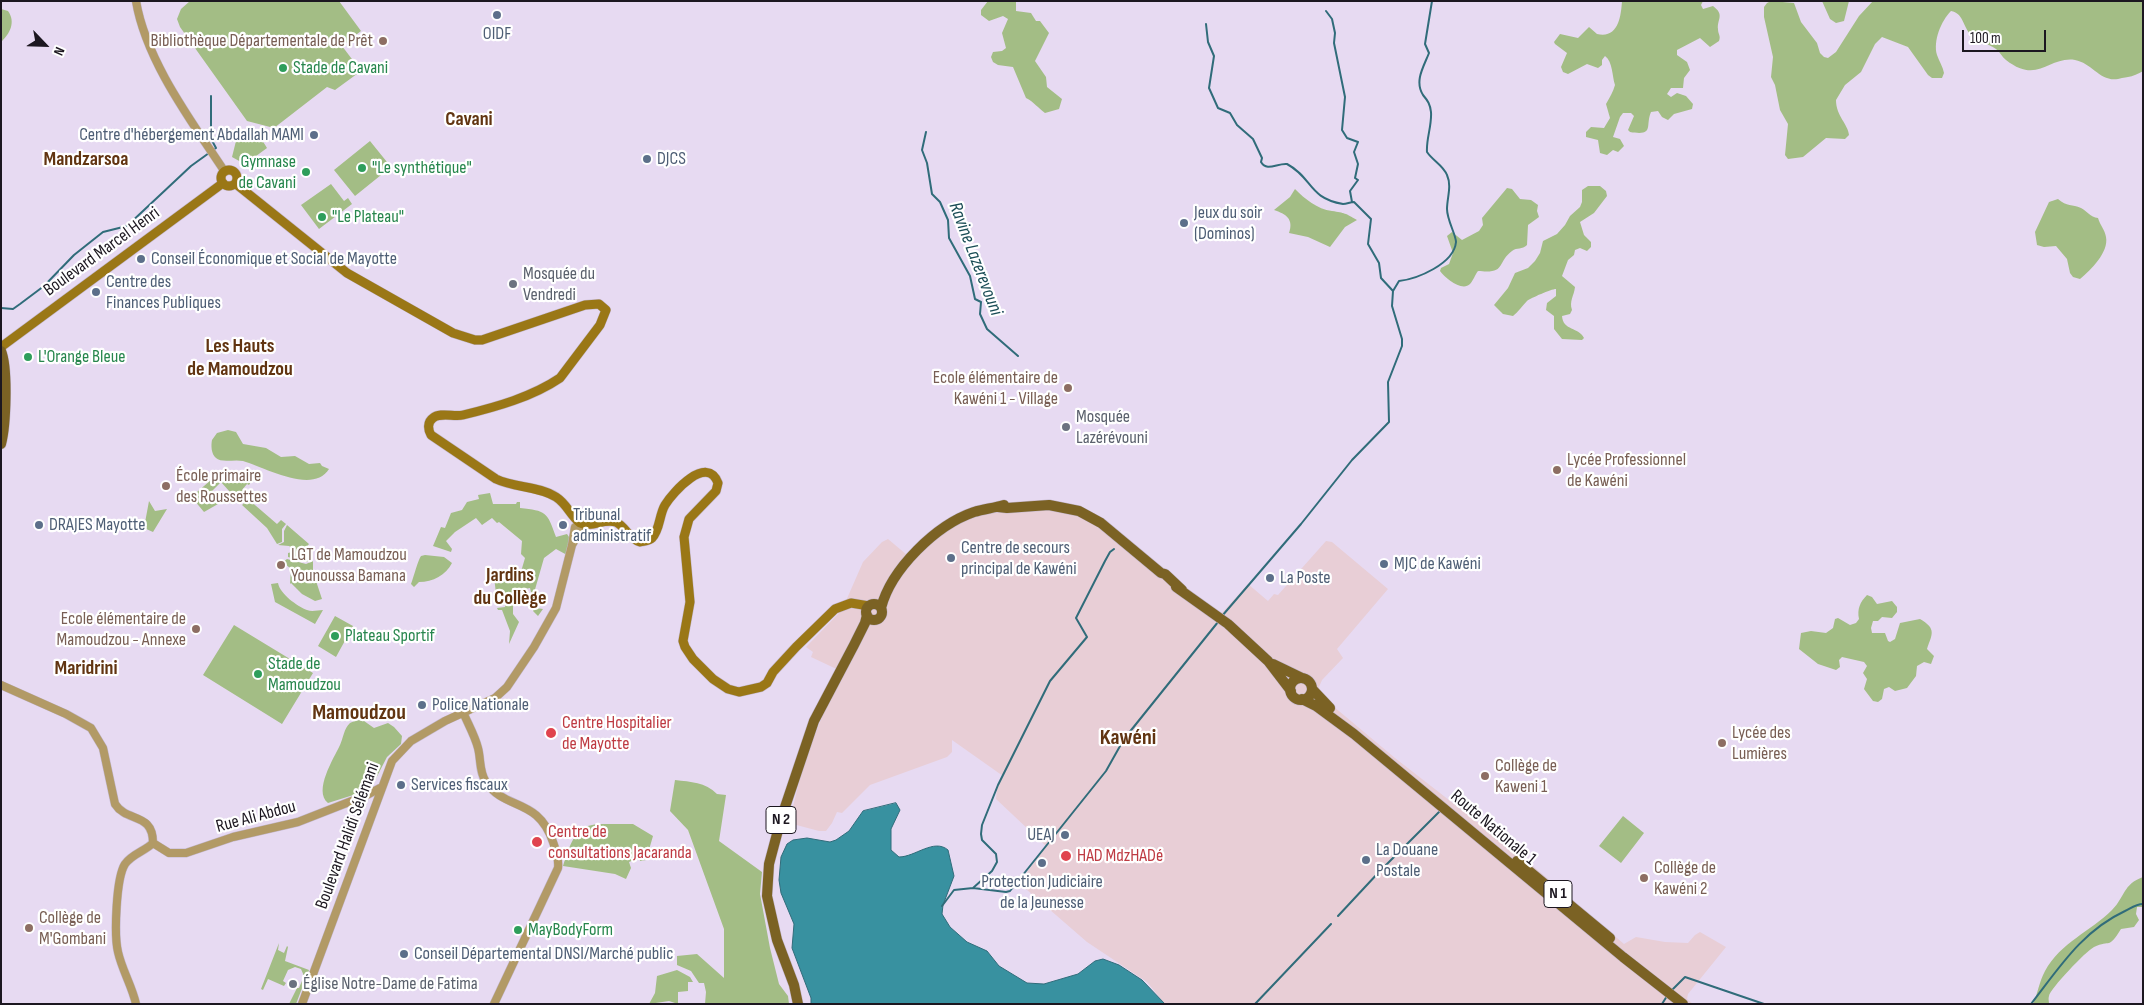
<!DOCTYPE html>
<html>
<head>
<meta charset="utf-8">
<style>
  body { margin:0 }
  #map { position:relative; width:2144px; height:1005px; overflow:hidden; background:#e7daf2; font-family:"Sofia Sans Condensed",sans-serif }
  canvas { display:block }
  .frame { position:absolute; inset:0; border:2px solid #1c1720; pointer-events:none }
  .north { position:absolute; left:20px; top:20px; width:50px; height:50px; -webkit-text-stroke:4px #fff; paint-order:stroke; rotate:114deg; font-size:14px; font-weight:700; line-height:20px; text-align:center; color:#1c1720 }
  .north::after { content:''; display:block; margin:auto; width:18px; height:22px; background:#1c1720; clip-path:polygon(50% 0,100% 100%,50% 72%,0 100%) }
  .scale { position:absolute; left:1962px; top:30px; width:84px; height:22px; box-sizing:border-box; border:2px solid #1c1720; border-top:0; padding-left:6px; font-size:15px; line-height:18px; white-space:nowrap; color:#1c1720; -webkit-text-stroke:4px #fff; paint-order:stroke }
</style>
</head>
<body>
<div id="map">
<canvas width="2144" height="1005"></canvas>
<div class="frame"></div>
<div class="north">N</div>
<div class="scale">100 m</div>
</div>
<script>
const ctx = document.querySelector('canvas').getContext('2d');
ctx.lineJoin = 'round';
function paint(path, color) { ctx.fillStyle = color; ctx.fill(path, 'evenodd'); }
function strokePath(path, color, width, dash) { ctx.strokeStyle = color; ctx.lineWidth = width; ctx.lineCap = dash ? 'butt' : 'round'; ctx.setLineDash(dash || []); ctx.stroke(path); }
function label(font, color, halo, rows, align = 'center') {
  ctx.font = font + ' "Sofia Sans Condensed",sans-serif'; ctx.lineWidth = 4.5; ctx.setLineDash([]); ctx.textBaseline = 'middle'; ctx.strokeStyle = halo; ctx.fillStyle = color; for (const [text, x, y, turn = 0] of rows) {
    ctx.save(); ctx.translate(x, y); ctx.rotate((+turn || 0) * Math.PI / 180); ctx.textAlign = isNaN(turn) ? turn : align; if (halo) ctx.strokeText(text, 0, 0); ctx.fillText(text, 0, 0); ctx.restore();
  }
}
paint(new Path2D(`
  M 1038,500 L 1054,501 L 1070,505 L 1124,536 L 1220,615 L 1248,584 L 1268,601 L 1274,594 L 1278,595 L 1326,541 L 1332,542 L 1388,589 L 1337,649 L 1343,658 L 1322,680 L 1319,687 L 1321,696 L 1395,758 L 1526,860 L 1624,944 L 1636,937 L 1665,942 L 1688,943 L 1695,935 L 1700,932 L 1726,947 L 1688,994 L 1687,999 L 1693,1004 L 1165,1004 L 1147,982 L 1087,942 L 1019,883 L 1046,846 L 996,799 L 997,789 L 1003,776 L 952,740 L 952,752 L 947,757 L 870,785 L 842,813 L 837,812 L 832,823 L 826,831 L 819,831 L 789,823 L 799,782 L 813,740 L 823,714 L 845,673 L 811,657 L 813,652 L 806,647 L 842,610 L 863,562 L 882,542 L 888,539 L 907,555 L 981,505 Z`), '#e8ced6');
paint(new Path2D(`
  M 190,1 L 339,1 L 361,31 L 342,46 L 361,71 L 335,90 L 327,87 L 274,128 L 247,121 L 180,27 L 177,19 L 181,9 Z
  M 988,1 L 1016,1 L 1016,11 L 1031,13 L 1036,21 L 1040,21 L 1049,33 L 1035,61 L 1046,77 L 1047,87 L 1062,99 L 1059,109 L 1045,113 C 1038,108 1034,102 1026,98 L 1013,67 L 998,65 L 993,62 L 991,57 L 993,52 L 1002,51 L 1006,48 L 1002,33 L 1008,19 L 1003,16 L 989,21 L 981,15 L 981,10 Z
  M 1622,1 L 1703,1 L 1701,5 L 1703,9 L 1713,6 C 1725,15 1717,19 1718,29 C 1718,35 1721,35 1719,41 L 1710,47 L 1700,38 L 1677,50 L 1677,55 L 1687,62 L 1690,70 L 1684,78 L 1683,88 L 1671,88 L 1667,94 L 1671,97 L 1677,93 L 1686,96 L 1693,104 L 1692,109 L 1674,114 L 1668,120 L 1662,117 L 1658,111 L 1651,112 C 1645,126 1655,136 1630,132 L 1628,130 L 1634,116 L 1631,113 L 1623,113 L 1620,117 L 1613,137 L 1620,139 L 1624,146 L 1618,152 L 1613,150 L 1607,155 L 1600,153 L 1598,140 L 1586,137 L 1586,132 L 1591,127 L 1604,128 L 1610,118 L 1606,104 C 1610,97 1613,92 1615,85 C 1612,76 1613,62 1605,56 L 1602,60 L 1602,65 L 1598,68 L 1587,64 L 1568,74 L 1563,72 L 1561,67 L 1567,53 L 1555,44 L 1554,42 L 1560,34 L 1578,38 L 1589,27 L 1597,34 C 1618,39 1621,17 1622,1 Z
  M 1771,1 L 1794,3 L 1801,22 L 1817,43 L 1820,53 L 1824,57 L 1828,58 L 1836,52 L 1859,16 L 1873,1 L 2143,1 L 2143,71 C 2131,78 2130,76 2118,79 C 2100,82 2092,63 2075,60 C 2049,56 2038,85 2006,60 C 2002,57 2000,52 1996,49 C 1988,43 1976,42 1970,34 C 1963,26 1963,13 1951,11 C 1941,21 1933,41 1937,55 C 1939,61 1943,67 1944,73 L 1942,78 L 1932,78 L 1928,75 L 1908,47 L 1882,37 L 1875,44 L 1861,72 L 1845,85 L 1836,100 C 1836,116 1848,124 1849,135 L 1845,139 L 1826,138 L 1803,157 L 1788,159 L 1785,155 L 1788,124 L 1780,110 L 1775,85 L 1771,77 L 1773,57 L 1764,17 L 1764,7 L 1767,3 Z
  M 1822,1 L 1849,1 L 1844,21 L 1836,23 L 1830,19 Z
  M 1,9 L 8,11 C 16,22 10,34 1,42 Z
  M 244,136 C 257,136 261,137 267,148 L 248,162 L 246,159 L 241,162 L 232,157 L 236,141 Z
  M 370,141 L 391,167 L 355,196 L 334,170 Z
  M 331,184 L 344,201 L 348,198 L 352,204 L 319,229 L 301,205 Z
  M 1588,186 L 1600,186 L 1606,191 L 1607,196 L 1594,213 L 1580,222 L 1584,235 L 1591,242 L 1591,247 L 1587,251 L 1580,248 L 1575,250 L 1574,255 L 1568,260 L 1562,276 L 1575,287 C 1574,296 1569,301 1572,310 L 1570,314 L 1562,316 C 1563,331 1579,327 1584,338 L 1582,340 L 1562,339 L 1554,329 L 1554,316 L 1546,310 L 1547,303 L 1556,296 L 1556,289 C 1551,289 1531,298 1527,301 C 1522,306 1518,312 1513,316 L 1503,314 L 1494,305 L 1508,288 L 1515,273 L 1528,268 L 1535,261 L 1540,253 L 1543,241 L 1557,234 L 1565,225 L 1570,216 L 1580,207 L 1582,202 L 1582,190 Z
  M 1507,188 L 1512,189 L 1520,199 L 1531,200 L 1538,205 L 1537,211 L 1539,217 L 1528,225 L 1527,245 C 1522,250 1517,247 1512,251 C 1496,263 1507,274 1478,271 C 1475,275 1473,281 1470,284 C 1462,292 1445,278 1440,271 L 1441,268 L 1449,264 L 1453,253 L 1447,236 L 1452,232 L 1462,240 L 1479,231 L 1483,225 L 1482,218 Z
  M 1295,189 C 1305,199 1317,209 1332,211 C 1345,213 1345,213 1357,220 L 1345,227 L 1330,247 L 1308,237 L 1289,233 C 1294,219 1286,214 1274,210 L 1290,197 Z
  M 2058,199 C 2067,207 2072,204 2081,208 C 2087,211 2090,217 2098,218 C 2100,225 2105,230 2106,237 C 2109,252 2091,270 2080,279 L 2073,277 L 2070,273 L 2067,259 L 2056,246 L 2044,247 L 2037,245 L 2035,232 L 2049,202 Z
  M 228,430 L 236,432 L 243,444 L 266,448 L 281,457 L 295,456 L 309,464 L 320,463 L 322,466 L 329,469 C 313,495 264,467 243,461 C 235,459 221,463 216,458 C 211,454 211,445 212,440 L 217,433 Z
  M 226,470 L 248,472 L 260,477 L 257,482 L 252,480 L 249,485 L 247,484 L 242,490 L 245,494 L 238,501 L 221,482 L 212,491 L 216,496 L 213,498 L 218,504 L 204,512 L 194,500 L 190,498 L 218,474 L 225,474 Z
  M 490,493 L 493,504 L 516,504 L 517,502 L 520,502 L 520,508 C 546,511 547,511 556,537 L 567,534 L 571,540 L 567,555 L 556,549 L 544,558 L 534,593 L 536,608 L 543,609 L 538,616 L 533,611 L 534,604 L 530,588 L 513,591 L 513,614 L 519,622 L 509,644 L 510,631 L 502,610 L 498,610 L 497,608 L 505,607 L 507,596 L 496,594 L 494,576 L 518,582 L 525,558 L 521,554 L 522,541 L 499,522 L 497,523 L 492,518 L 482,525 L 476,518 L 455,532 L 446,541 L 452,549 L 451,552 L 433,546 L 441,527 L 445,528 L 451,513 L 462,510 L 467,502 L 479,499 L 478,495 Z
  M 248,499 L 277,524 L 281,520 L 286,524 L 282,529 L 282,542 L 277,544 L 267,528 L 242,505 Z
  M 149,501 L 155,511 L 167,509 L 153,532 L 144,528 Z
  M 287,525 L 309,544 L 305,549 L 311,554 L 311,560 L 306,562 L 288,557 L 288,553 L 292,552 L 292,548 L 289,546 L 278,545 L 284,542 L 284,531 Z
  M 425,555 L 444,557 L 452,563 C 446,575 433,582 419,582 L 414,587 L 411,584 C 414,576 418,560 421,556 Z
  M 287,559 L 306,564 L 313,561 L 313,572 L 322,599 L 315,601 L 302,594 L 291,583 L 290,584 L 291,569 L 283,562 Z
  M 278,583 C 280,594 297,606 307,610 C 312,612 318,610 323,610 L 315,624 L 275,602 L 271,584 Z
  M 1867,595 L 1872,597 L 1877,604 L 1892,601 L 1897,607 L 1897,612 L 1892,618 L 1882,617 L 1878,621 L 1873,621 L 1871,628 L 1872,633 L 1885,633 L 1888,641 L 1890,642 L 1895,639 L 1900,623 L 1920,619 C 1937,629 1932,634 1927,649 L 1934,656 L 1931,664 L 1924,662 L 1917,666 L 1916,676 L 1907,688 L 1895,691 L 1889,687 L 1884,689 L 1882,699 L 1878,702 L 1873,701 L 1864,689 L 1867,679 L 1863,673 L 1867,666 L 1864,662 L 1842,657 L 1839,660 L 1840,667 L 1836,670 L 1818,664 L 1799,649 L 1801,633 L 1811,631 L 1826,633 L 1833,628 L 1835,619 L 1838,618 L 1850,625 L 1856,623 L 1859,619 C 1857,609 1860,602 1867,595 Z
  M 335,616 L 353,626 L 336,657 L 318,646 Z
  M 234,625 L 313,673 L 282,724 L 203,675 Z
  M 357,720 L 364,721 L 374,728 L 388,723 L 394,727 L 402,736 L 401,744 L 387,757 L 372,786 L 366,791 L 328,803 C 313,791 334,758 340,745 C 343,739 344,728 350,723 C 352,722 355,721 357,720 Z
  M 675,780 C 691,782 705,782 717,794 L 726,795 L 719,841 L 762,872 L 760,894 L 770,948 L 779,984 L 788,996 L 789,1004 L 705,1004 L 706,992 L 704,983 L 699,983 L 691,971 L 677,965 L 677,956 L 697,954 L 724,978 L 724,929 L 688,830 L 670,811 Z
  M 1623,816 L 1644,833 L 1621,863 L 1599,846 Z
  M 633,824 L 653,836 L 646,860 L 640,861 L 639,858 L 629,862 L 631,868 L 626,879 L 615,874 L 563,866 C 578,816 586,825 633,824 Z
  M 2143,877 L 2143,907 L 2137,907 L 2136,914 L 2139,920 L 2134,927 L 2121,929 C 2108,950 2111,939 2094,947 C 2086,951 2050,989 2049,996 C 2048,999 2049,1001 2049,1004 L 2033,1004 C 2038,993 2039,982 2045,971 C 2061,942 2090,932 2112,910 C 2125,897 2123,884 2143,877 Z
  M 279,943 L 278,950 L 284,953 L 287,946 L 288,947 L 285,961 L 309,970 L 296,1004 L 289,1004 L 297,988 L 299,988 L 304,976 L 301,969 L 295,967 L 288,970 L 283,981 L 286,983 L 284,986 L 268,979 L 263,990 L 261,989 Z
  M 677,970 L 690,977 L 693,982 L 688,982 L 688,991 L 678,992 L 678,1004 L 669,1001 L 649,1004 L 655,993 L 657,976 Z`), '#a3bd85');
const water = new Path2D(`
  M 896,803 L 900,810 L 891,829 L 891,850 L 899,857 C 915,857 934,838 948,850 L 954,876 L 943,905 L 942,914 L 950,927 L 967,942 L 987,951 L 999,966 L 1027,983 L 1044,984 L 1078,974 L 1095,961 L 1103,959 L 1119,965 L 1142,980 L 1165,1004 L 811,1004 L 811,998 L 792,948 L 794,924 L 781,893 L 779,880 L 781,857 L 787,844 L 793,840 L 807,838 L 830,842 L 836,840 L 849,831 L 863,811 Z`);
paint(water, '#3891a0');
strokePath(water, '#306c7a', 1);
strokePath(new Path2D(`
  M 1326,11 L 1332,19 L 1335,33 L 1334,43 L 1345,97 L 1342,130 L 1347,138 L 1358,142 L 1354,152 L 1358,164 L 1355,178 L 1358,180 L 1350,191 L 1352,202
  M 1206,24 L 1208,42 L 1214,56 L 1209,88 L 1218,108 L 1230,113 L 1237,125 L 1253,139 L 1262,158 L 1261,162 C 1267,172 1277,163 1287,164 C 1313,178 1308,198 1343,204 C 1347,204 1350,202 1354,202 L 1371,219 L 1368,244 L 1379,263 L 1381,278 L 1393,291
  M 211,96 L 211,126 L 209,135 L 216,148 L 213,150
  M 926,132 L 922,150 L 927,163 L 932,194 L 940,202 L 948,220 L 949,238 L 970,276 L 975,299 L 981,302 L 980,314 L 987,329 L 1018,356
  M 1,308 L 13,309 L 20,304 L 44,286 L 74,255 L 103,232 L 127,226 L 191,166 L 209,153
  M 1222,616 L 1301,524 L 1352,460 L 1389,422 L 1388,382 L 1402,346 L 1402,339 L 1392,306 L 1393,291 L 1399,281 C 1417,279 1454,264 1456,242 C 1456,235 1447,220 1447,209 C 1447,198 1452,186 1447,175 C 1443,165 1433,161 1427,152 C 1426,139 1432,126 1431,112 C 1430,104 1428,101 1423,95 C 1414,81 1424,66 1429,53 L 1425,44 L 1432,1
  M 973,888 L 992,871 L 997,862 L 996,854 L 982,840 L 981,834 L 982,825 L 998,785 L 1050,681 L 1087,637 L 1076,618 L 1105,561 L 1110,552 L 1114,549
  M 942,906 L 954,890 L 973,888 L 1006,892 L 1010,891 L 1106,771 L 1124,739 L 1218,622
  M 1338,916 L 1379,872 L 1439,812
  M 1671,991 L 1685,977 L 1764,1004
  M 1255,1004 L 1331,924
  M 1662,1004 L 1667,996
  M 2031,1004 C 2059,968 2082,931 2125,911 C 2131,908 2136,904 2143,904`), '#306c7a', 2);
const tertiary = new Path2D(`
  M 136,1 C 146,61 192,122 225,172
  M 1,685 L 66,714 L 91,728 L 103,748 L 115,804 C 127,823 153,812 153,843
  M 463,712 C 468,724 475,736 478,748 C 481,759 479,772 486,782 C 505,811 538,797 553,842 C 556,850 559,860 558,868 L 494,1004
  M 153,843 L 169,853 L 186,853 L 233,837 L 298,822 L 367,795 L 380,788
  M 136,1004 C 132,986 122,970 118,952 C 114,935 116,878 125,864 C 132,854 145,851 153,843
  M 302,1004 L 392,761 L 411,741 L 445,721 L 495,698 L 507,687 L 534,647 L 556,608 L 572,545 L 575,527 L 581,524 L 581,530 L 572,545`);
const secondary = new Path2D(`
  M221 178a8 8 0 1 1 16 0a8 8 0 1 1-16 0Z
  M 236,184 L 347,273 L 453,333 L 475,340 L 482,340 L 585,305 L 599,304 L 606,310 L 600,325 L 560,378 C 532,397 496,407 463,415 C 454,417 440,412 433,418 C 427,422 428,430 431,435 L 496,479 C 515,488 539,486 556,497 C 567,504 570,515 580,523 C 591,528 604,518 616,522 C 626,527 629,539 640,542 C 644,541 649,541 652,538 C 660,530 659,515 665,505 C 673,492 707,454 718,483 L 716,491 L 689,519 L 684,537 L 690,602 L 683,641 L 685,647 L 693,659 L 713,679 L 728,689 L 739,692 L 761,687 L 767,683 L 773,672 L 796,647 L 835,609 L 851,603 L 869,606
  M 1,347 L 223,183`);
const primary = new Path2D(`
  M 1,351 C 8,368 6,425 1,444
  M 998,507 L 1007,508 L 1049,505 L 1079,511 L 1101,523 L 1161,573 L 1165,574 L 1182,590
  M 1176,587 L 1228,624 L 1268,661 L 1291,691
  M866 612a8 8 0 1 1 16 0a8 8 0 1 1-16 0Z
  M 881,608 C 891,569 936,525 974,512 C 984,509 994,508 1004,505
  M 1273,664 L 1302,678
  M1290 689a11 11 0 1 1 22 0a11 11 0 1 1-22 0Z
  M 1312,689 L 1330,708
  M 1302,699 L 1316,706 L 1354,734 L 1623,957 L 1683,1004
  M 1517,861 L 1610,938
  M 798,1004 L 794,985 L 777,940 L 767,896 L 769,864 L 781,819 L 814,721 L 854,645 L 865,623 L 867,615`);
strokePath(tertiary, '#c2b7cc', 9);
strokePath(secondary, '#c2b7cc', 10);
strokePath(primary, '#c2b7cc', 11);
strokePath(tertiary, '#b29a66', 8);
strokePath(secondary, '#9a7716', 9);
strokePath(primary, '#7b6224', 10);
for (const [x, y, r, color] of [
  [497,15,5,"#5c6f8a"],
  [383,41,5,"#8d6e63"],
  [283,68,5,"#2e9e5b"],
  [314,135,5,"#5c6f8a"],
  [647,159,5,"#5c6f8a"],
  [362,168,5,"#2e9e5b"],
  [306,172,5,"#2e9e5b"],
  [322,217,5,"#2e9e5b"],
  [1184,223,5,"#5c6f8a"],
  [141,259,5,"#5c6f8a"],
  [513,284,5,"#6b7280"],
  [96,292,5,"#5c6f8a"],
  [28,357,5,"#2e9e5b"],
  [1068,388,5,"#8d6e63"],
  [1066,427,5,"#6b7280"],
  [1557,470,5,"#8d6e63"],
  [166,486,5,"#8d6e63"],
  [39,525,5,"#5c6f8a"],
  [563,525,5,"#5c6f8a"],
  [951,558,5,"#5c6f8a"],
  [1384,564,5,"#5c6f8a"],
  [281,565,5,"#8d6e63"],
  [1270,578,5,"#5c6f8a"],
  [196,629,5,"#8d6e63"],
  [335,636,5,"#2e9e5b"],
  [258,674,5,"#2e9e5b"],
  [422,705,5,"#5c6f8a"],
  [551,733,6,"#e0444e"],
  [1722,743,5,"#8d6e63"],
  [1485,776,5,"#8d6e63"],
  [401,785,5,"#5c6f8a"],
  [1065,835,5,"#5c6f8a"],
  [537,842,6,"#e0444e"],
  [1066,856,6,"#e0444e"],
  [1366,860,5,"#5c6f8a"],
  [1042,863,5,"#5c6f8a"],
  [1644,878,5,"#8d6e63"],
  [29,928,5,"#8d6e63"],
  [518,930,5,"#2e9e5b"],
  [404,954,5,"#5c6f8a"],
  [293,984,5,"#6b7280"]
]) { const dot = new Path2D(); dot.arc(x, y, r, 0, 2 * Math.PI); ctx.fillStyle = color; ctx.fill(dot); strokePath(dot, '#fff', 2); }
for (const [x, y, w] of [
  [781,820,30],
  [1558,894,28]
]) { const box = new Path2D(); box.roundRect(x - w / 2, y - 13.5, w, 27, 4); ctx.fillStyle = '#fff'; ctx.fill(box); strokePath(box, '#1c1720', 1); }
label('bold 16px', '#1c1720', null, [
  ["N 2",781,820],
  ["N 1",1558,894]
]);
label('18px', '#4e5e75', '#fff', [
  ["OIDF",497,34,"center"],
  ["Centre d'hébergement Abdallah MAMI",304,135,"right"],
  ["DJCS",657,159],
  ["Jeux du soir",1194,213],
  ["(Dominos)",1194,234],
  ["Conseil Économique et Social de Mayotte",151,259],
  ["Centre des",106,282],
  ["Finances Publiques",106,303],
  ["Tribunal",573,515],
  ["administratif",573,536],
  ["DRAJES Mayotte",49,525],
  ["Centre de secours",961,548],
  ["principal de Kawéni",961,569],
  ["MJC de Kawéni",1394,564],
  ["La Poste",1280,578],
  ["Police Nationale",432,705],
  ["Services fiscaux",411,785],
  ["UEAJ",1055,835,"right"],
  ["La Douane",1376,850],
  ["Postale",1376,871],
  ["Protection Judiciaire",1042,882,"center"],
  ["de la Jeunesse",1042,903,"center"],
  ["Conseil Départemental DNSI/Marché public",414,954]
], 'left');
label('18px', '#785e54', '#fff', [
  ["Bibliothèque Départementale de Prêt",373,41,"right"],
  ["Ecole élémentaire de",1058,378,"right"],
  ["Kawéni 1 - Village",1058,399,"right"],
  ["Lycée Professionnel",1567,460],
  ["de Kawéni",1567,481],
  ["École primaire",176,476],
  ["des Roussettes",176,497],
  ["LGT de Mamoudzou",291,555],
  ["Younoussa Bamana",291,576],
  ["Ecole élémentaire de",186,619,"right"],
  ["Mamoudzou - Annexe",186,640,"right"],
  ["Lycée des",1732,733],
  ["Lumières",1732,754],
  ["Collège de",1495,766],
  ["Kaweni 1",1495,787],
  ["Collège de",1654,868],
  ["Kawéni 2",1654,889],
  ["Collège de",39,918],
  ["M'Gombani",39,939]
], 'left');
label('18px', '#27864d', '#fff', [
  ["Stade de Cavani",293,68],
  ["Gymnase",296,162,"right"],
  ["de Cavani",296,183,"right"],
  ["\"Le synthétique\"",372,168],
  ["\"Le Plateau\"",332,217],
  ["L'Orange Bleue",38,357],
  ["Plateau Sportif",345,636],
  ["Stade de",268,664],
  ["Mamoudzou",268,685],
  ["MayBodyForm",528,930]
], 'left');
label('18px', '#1c1720', '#fff', [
  ["Boulevard Marcel Henri",102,252,-36],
  ["Rue Ali Abdou",256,817,-15],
  ["Route Nationale 1",1493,828,40],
  ["Boulevard Halidi Sélémani",348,836,-70]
]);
label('18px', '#5b616d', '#fff', [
  ["Mosquée du",523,274],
  ["Vendredi",523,295],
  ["Mosquée",1076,417],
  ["Lazérévouni",1076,438],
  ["Église Notre-Dame de Fatima",303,984]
], 'left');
label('18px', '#be3a42', '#fff', [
  ["Centre Hospitalier",562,723],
  ["de Mayotte",562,744],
  ["Centre de",548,832],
  ["consultations Jacaranda",548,853],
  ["HAD MdzHADé",1077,856]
], 'left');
label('italic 19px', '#194c55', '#fff', [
  ["Ravine Lazerevouni",975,259,69]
]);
label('bold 20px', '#613411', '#fff', [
  ["Cavani",469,120],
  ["Mandzarsoa",86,160],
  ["Les Hauts",240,347],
  ["de Mamoudzou",240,370],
  ["Jardins",510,576],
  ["du Collège",510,599],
  ["Maridrini",86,669]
]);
label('bold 22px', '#613411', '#fff', [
  ["Mamoudzou",359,713],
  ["Kawéni",1128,738]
]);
</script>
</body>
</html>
